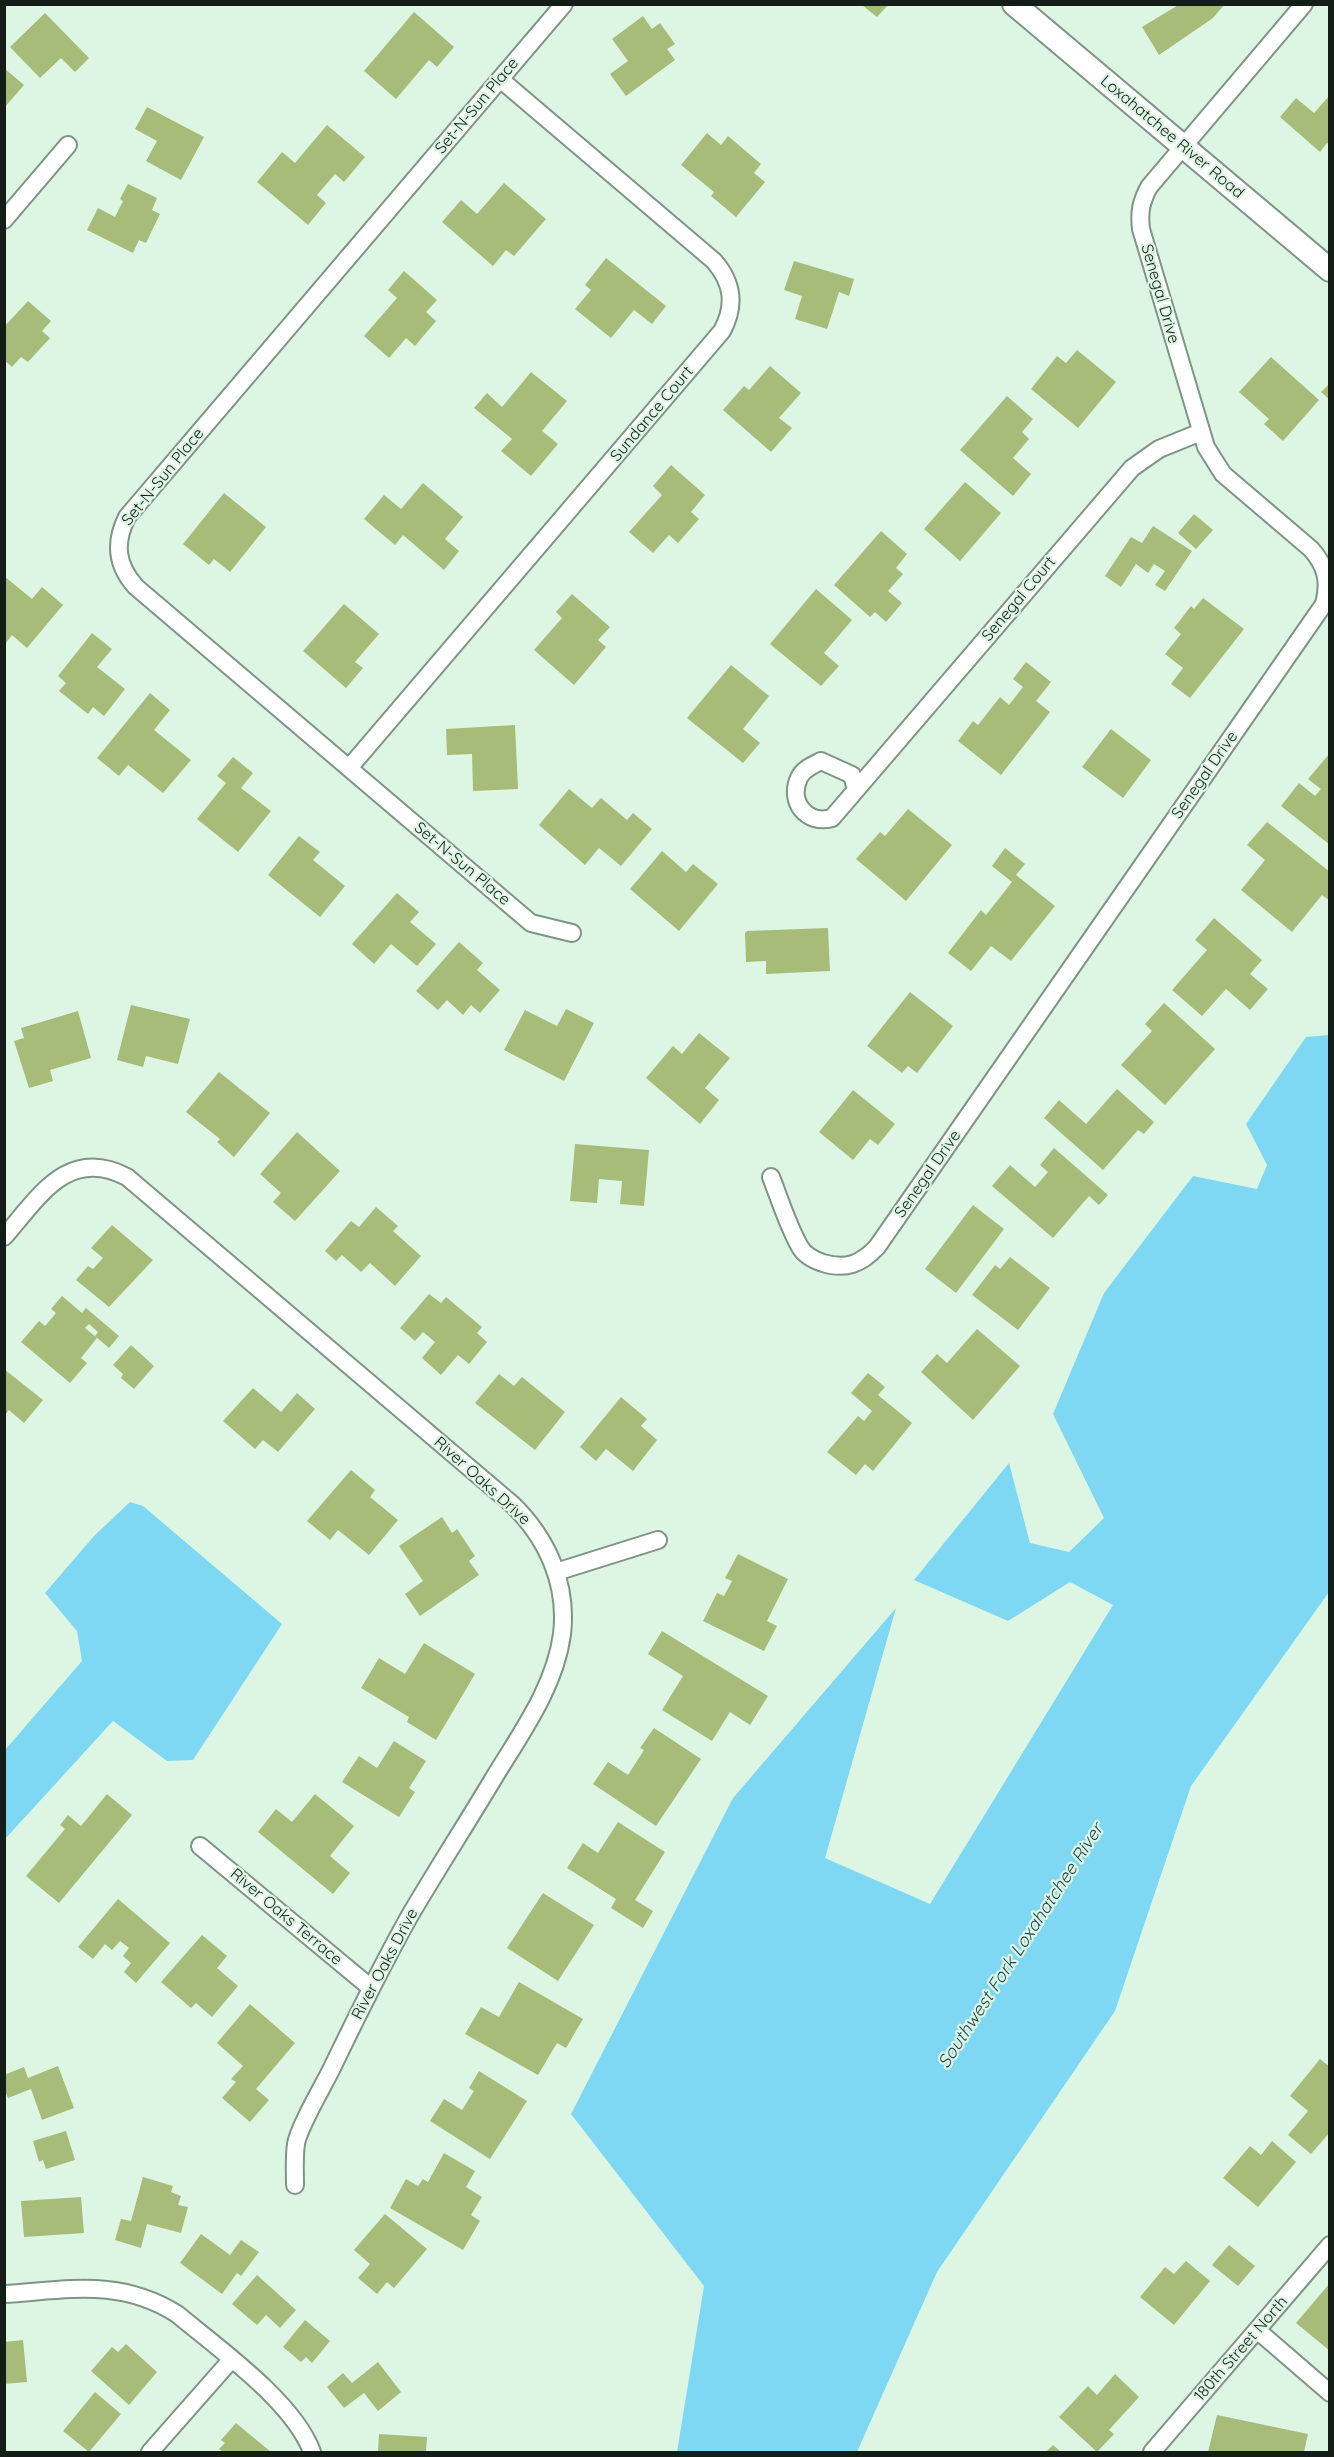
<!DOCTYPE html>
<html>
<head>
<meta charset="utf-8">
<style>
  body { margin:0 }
  #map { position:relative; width:1334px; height:2457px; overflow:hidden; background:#ddf6e4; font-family:Quicksand,sans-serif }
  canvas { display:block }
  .frame { position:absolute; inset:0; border:6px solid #141d17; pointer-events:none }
</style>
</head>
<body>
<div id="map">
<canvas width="1334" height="2457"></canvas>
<div class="frame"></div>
</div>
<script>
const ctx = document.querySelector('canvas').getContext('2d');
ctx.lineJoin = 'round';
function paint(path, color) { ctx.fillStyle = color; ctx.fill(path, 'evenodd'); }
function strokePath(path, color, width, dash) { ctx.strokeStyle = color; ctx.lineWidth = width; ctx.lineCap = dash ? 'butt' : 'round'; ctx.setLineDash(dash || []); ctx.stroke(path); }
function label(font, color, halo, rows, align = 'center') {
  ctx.font = font + ' Quicksand,sans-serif'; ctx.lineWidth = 4.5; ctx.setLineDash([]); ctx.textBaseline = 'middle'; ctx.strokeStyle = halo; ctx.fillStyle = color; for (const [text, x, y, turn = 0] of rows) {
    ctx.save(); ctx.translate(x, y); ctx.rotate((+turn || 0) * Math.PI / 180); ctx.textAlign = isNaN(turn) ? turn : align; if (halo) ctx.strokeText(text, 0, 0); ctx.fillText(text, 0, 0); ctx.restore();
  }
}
paint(new Path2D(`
  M 1329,1035 L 1329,1592 L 1191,1786 L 1115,2011 L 937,2272 L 857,2452 L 677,2452 L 704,2286 L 571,2114 L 733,1798 L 896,1608 L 825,1858 L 930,1904 L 1113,1605 L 1070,1582 L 1008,1621 L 914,1580 L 1009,1463 L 1030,1543 L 1069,1552 L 1104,1518 L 1053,1414 L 1104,1293 L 1193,1176 L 1257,1189 L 1267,1165 L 1246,1124 L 1306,1037 Z
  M 130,1502 L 143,1506 L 282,1624 L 193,1760 L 167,1761 L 113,1721 L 5,1839 L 5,1750 L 82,1661 L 77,1631 L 45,1593 L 94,1536 Z`), '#7ed8f3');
paint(new Path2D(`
  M 1180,4 L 1225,4 L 1213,18 L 1159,55 L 1142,27 Z
  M 862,5 L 888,5 L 877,17 Z
  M 414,12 L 454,47 L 437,67 L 429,60 L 396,99 L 364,71 Z
  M 45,13 L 89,58 L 75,72 L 61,58 L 40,78 L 10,47 Z
  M 643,16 L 652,29 L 660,23 L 675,44 L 667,49 L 675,60 L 626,96 L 610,74 L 628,61 L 612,39 Z
  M 4,68 L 24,85 L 4,108 Z
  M 1330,95 L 1330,145 L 1327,143 L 1320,152 L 1280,117 L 1296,98 L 1314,113 Z
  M 147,107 L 204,137 L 181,180 L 146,161 L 157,141 L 135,129 Z
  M 327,125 L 365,157 L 344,182 L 335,174 L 317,195 L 326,203 L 308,225 L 257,182 L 282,152 L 295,163 Z
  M 707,133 L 721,145 L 728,136 L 761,164 L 754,173 L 765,182 L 736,217 L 711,196 L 714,192 L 681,165 Z
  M 504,183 L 546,219 L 514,256 L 506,250 L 493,266 L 442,222 L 461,200 L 477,214 Z
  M 128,184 L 157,198 L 152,210 L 160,214 L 146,243 L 139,240 L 133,253 L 87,230 L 98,208 L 115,217 L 123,201 L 120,199 Z
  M 606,258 L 666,306 L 652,324 L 634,310 L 611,338 L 575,309 L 591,290 L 585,285 Z
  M 794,261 L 854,279 L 849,296 L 839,292 L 827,329 L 795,319 L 802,296 L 784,290 Z
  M 404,271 L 437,300 L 426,312 L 436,321 L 415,346 L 406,338 L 389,358 L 364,336 L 397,298 L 388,290 Z
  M 28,301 L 51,321 L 42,331 L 50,338 L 28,362 L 21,357 L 12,367 L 4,360 L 4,327 Z
  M 1077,350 L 1116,382 L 1078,428 L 1031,389 L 1057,356 L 1066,363 Z
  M 1271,357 L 1319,400 L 1283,441 L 1264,424 L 1269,419 L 1239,392 Z
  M 770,366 L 801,393 L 779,418 L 792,428 L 771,452 L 723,410 L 744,386 L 749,390 Z
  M 531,372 L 567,401 L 542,431 L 558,444 L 531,476 L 501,451 L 512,439 L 474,408 L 487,393 L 502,407 Z
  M 1330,383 L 1330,400 L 1321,392 Z
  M 1007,396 L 1033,419 L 1022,432 L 1029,439 L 1013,458 L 1031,474 L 1013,496 L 960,450 Z
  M 671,465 L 705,495 L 691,512 L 699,519 L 678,543 L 669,535 L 653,553 L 629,532 L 662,495 L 653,486 Z
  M 965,482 L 1001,513 L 960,561 L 924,529 Z
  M 423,483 L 463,517 L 445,539 L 459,551 L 444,570 L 403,535 L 395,545 L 364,519 L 384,495 L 401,509 Z
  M 224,493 L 266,527 L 230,572 L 214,559 L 209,565 L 183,544 Z
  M 1194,514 L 1213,530 L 1196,549 L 1178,533 Z
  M 1153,526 L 1192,551 L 1165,591 L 1155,585 L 1165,571 L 1154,564 L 1148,573 L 1136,564 L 1121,587 L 1105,576 L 1131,537 L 1142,543 Z
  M 881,531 L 907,554 L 896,568 L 903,574 L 888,591 L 902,603 L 886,622 L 875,612 L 870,617 L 834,585 Z
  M 4,576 L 32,599 L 42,587 L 63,605 L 27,648 L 12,635 L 6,643 L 4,641 Z
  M 816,589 L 852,620 L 824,653 L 839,666 L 821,686 L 770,644 Z
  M 572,594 L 610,627 L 598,640 L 606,647 L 574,685 L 534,650 L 562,618 L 556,612 Z
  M 1203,598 L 1244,629 L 1190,698 L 1171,684 L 1183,668 L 1165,654 L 1181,634 L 1174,628 L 1191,606 L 1194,609 Z
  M 344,604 L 379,634 L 355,662 L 363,668 L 346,688 L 303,651 Z
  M 92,633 L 112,649 L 97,667 L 125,689 L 104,716 L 93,707 L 88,714 L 59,691 L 66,683 L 58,676 Z
  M 1026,662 L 1051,682 L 1036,701 L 1050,712 L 1001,775 L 958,741 L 973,721 L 978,725 L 1000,697 L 1009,705 L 1023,687 L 1013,679 Z
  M 731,665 L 769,696 L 743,729 L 760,743 L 743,763 L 687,718 Z
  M 150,693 L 170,710 L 154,730 L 191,760 L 163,793 L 128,765 L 119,776 L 97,758 Z
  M 515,725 L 518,789 L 473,791 L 472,754 L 447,755 L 446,729 Z
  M 1111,729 L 1151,760 L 1123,798 L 1082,767 Z
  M 1330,753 L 1330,845 L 1281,806 L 1299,783 L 1315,796 L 1321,789 L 1308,779 Z
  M 233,757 L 253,773 L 241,788 L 271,811 L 238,852 L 197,819 L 226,783 L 217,776 Z
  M 569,789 L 592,808 L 601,798 L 627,820 L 633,813 L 652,829 L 621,866 L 599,848 L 585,865 L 539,825 Z
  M 908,809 L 952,845 L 906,901 L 856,859 L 880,832 L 885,836 Z
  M 1267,822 L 1330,872 L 1330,901 L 1322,895 L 1292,932 L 1241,890 L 1265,860 L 1247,845 Z
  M 299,836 L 320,852 L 313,860 L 345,886 L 320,917 L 268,875 Z
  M 1005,848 L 1025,864 L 1016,875 L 1055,906 L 1011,961 L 991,946 L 971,971 L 948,953 L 981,910 L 986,915 L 1012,882 L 992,866 Z
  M 662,851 L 686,872 L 693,864 L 718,884 L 679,931 L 630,889 Z
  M 397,893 L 419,912 L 410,922 L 436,944 L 417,966 L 391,944 L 374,964 L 352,944 Z
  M 1214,918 L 1262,960 L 1250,974 L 1268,989 L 1250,1010 L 1226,989 L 1202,1016 L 1172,990 L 1207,950 L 1195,940 Z
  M 828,928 L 830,971 L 766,974 L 766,961 L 746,962 L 745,933 L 747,931 Z
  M 459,942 L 483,963 L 477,970 L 500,990 L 480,1013 L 471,1005 L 463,1015 L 447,1000 L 438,1010 L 416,991 Z
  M 910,992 L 953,1026 L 917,1073 L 908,1066 L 902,1073 L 867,1046 Z
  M 1164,1003 L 1215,1049 L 1165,1105 L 1121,1065 L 1152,1031 L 1145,1024 Z
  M 131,1005 L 190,1019 L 178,1064 L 146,1056 L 143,1067 L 117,1060 Z
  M 566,1009 L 594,1023 L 564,1081 L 504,1050 L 525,1010 L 557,1026 Z
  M 78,1011 L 91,1058 L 50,1070 L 53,1081 L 29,1088 L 14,1041 L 24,1038 L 21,1028 Z
  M 699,1033 L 730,1058 L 705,1088 L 719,1100 L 700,1124 L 646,1078 L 673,1046 L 682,1054 Z
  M 219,1072 L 270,1113 L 234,1157 L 217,1142 L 220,1139 L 186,1112 Z
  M 1117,1089 L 1154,1122 L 1144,1134 L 1138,1130 L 1103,1170 L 1044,1118 L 1059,1100 L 1086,1124 Z
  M 853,1090 L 895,1124 L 878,1145 L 870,1139 L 853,1160 L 819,1132 Z
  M 297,1132 L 340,1171 L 295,1221 L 273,1202 L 281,1193 L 260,1174 Z
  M 575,1144 L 649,1150 L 644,1206 L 620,1204 L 622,1181 L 599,1179 L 597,1203 L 570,1201 Z
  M 1054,1148 L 1108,1195 L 1099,1205 L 1089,1196 L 1053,1238 L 992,1186 L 1010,1165 L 1035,1187 L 1048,1172 L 1040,1165 Z
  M 973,1205 L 1004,1229 L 956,1293 L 925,1269 Z
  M 376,1207 L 398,1226 L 393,1231 L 421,1256 L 395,1286 L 370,1263 L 361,1272 L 342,1255 L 336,1261 L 325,1251 L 351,1221 L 359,1227 Z
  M 112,1225 L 153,1260 L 109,1307 L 76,1280 L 88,1266 L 93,1269 L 103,1258 L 91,1248 Z
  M 1010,1257 L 1050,1288 L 1018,1330 L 972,1295 L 995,1265 L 1000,1269 Z
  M 429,1294 L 441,1303 L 446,1297 L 482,1327 L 477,1333 L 487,1342 L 469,1364 L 458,1355 L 441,1375 L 422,1358 L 435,1342 L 423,1332 L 415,1341 L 400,1328 Z
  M 62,1296 L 82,1313 L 86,1308 L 119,1336 L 109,1348 L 95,1336 L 98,1332 L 89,1324 L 85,1328 L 97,1338 L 81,1358 L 87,1363 L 70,1383 L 21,1342 L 39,1321 L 45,1326 L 56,1313 L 51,1309 Z
  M 977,1329 L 1020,1366 L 973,1420 L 921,1372 L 937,1354 L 947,1363 Z
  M 131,1345 L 154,1366 L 134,1389 L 121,1378 L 123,1374 L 113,1365 Z
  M 4,1369 L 43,1400 L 24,1423 L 9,1410 L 4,1416 Z
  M 868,1373 L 885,1387 L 878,1395 L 912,1423 L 873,1471 L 865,1464 L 856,1475 L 827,1452 L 858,1416 L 864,1421 L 872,1411 L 851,1393 Z
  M 499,1374 L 514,1386 L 522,1377 L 565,1412 L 535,1450 L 475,1403 Z
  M 253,1388 L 281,1412 L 297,1393 L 315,1409 L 278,1452 L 263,1440 L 255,1449 L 223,1421 Z
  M 621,1397 L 647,1419 L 641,1426 L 657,1440 L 633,1471 L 606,1449 L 596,1461 L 580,1447 Z
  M 351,1470 L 375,1490 L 370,1497 L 398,1520 L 369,1555 L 338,1530 L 330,1540 L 307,1521 Z
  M 442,1517 L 452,1533 L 457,1529 L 475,1556 L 469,1561 L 479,1575 L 420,1616 L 405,1594 L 423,1581 L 399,1546 Z
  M 738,1554 L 788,1579 L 767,1621 L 777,1626 L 764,1651 L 703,1621 L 717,1593 L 724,1596 L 732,1581 L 725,1578 Z
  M 662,1631 L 768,1696 L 750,1725 L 730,1712 L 712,1741 L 662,1710 L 683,1676 L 648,1654 Z
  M 424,1643 L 475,1674 L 436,1740 L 407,1722 L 409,1717 L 361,1688 L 379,1658 L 405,1674 Z
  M 654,1728 L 701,1759 L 656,1826 L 593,1784 L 608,1762 L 628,1775 L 644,1750 L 640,1748 Z
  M 394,1741 L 426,1761 L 409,1788 L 415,1792 L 399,1817 L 342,1782 L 359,1756 L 377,1768 Z
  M 107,1794 L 132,1815 L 59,1903 L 26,1876 L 65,1829 L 60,1825 L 68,1815 L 81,1826 Z
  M 315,1794 L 354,1826 L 330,1856 L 350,1873 L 333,1894 L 258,1832 L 276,1809 L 292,1822 Z
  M 618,1822 L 665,1852 L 635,1900 L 653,1911 L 643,1928 L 611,1908 L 616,1899 L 567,1868 L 583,1843 L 598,1853 Z
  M 543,1893 L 594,1925 L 558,1981 L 507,1948 Z
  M 118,1899 L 170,1943 L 136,1983 L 124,1972 L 131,1963 L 123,1956 L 129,1948 L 120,1941 L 112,1950 L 105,1944 L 93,1959 L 78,1947 Z
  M 202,1935 L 227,1956 L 217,1968 L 238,1986 L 212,2017 L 196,2003 L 191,2008 L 161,1982 Z
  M 519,1982 L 583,2019 L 566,2048 L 557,2043 L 538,2075 L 465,2034 L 481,2007 L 499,2017 Z
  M 250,2004 L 295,2043 L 256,2089 L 269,2100 L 250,2122 L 222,2098 L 236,2082 L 231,2079 L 243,2066 L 217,2043 Z
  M 1320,2059 L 1330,2067 L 1330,2132 L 1311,2154 L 1288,2135 L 1308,2111 L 1290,2096 Z
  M 58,2066 L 74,2108 L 42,2120 L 31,2089 L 8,2098 L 4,2089 L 4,2075 L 24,2067 L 28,2078 Z
  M 479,2071 L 527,2101 L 490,2159 L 430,2121 L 444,2099 L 462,2110 L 474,2091 L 469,2088 Z
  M 66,2131 L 75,2160 L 46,2169 L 43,2160 L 39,2162 L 33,2141 Z
  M 1272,2141 L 1296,2162 L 1258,2207 L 1223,2178 L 1250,2146 L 1261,2155 Z
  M 444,2153 L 475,2171 L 466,2187 L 482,2197 L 471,2215 L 480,2221 L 463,2250 L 390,2208 L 406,2179 L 418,2186 L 423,2179 L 428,2182 Z
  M 143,2177 L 173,2186 L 171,2192 L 181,2196 L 178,2205 L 188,2207 L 181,2233 L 147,2224 L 141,2248 L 115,2240 L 121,2219 L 131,2221 Z
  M 81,2197 L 84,2233 L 24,2237 L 21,2201 Z
  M 385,2214 L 427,2249 L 394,2288 L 387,2282 L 377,2294 L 358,2278 L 370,2264 L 354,2250 Z
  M 201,2234 L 230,2255 L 241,2240 L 259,2252 L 241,2276 L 237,2273 L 222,2294 L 180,2263 Z
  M 1229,2245 L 1255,2266 L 1238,2286 L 1212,2265 Z
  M 1186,2261 L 1210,2281 L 1174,2325 L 1140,2297 L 1165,2267 L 1174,2274 Z
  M 257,2275 L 296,2310 L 280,2328 L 266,2315 L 257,2325 L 232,2304 Z
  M 1330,2283 L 1330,2351 L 1296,2323 Z
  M 305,2320 L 330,2341 L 312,2363 L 306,2357 L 301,2362 L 283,2347 Z
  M 23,2340 L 27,2382 L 4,2384 L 4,2342 Z
  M 126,2344 L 157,2372 L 129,2405 L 91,2371 L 112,2347 L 118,2352 Z
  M 378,2362 L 401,2392 L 378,2411 L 364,2393 L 344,2408 L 327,2387 L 343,2373 L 352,2383 Z
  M 1115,2374 L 1139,2397 L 1109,2430 L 1114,2434 L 1097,2452 L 1059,2417 L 1088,2386 L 1097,2395 Z
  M 95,2392 L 121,2414 L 89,2452 L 63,2431 Z
  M 1217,2415 L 1308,2434 L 1304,2452 L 1208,2452 Z
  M 236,2423 L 271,2452 L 223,2452 L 219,2449 L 225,2443 L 221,2440 Z
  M 379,2434 L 427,2437 L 426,2452 L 378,2452 Z
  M 1053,2445 L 1061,2452 L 1046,2452 Z`), '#a7bc78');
const street = new Path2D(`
  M 564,4 L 127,517 C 114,543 116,565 136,587 L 531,923 L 572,933
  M 4,220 L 68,145
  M 349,768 L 722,331 C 736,305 733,283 714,261 L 500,79
  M 856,790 L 852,775 L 821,761 C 813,765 803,769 799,778 C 788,802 807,825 832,818 L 1132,468 L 1159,449 L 1201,432
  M 771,1177 C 780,1200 788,1226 800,1247 C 805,1256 814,1260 823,1263 C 846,1270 861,1264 877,1247 L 1324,604 C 1330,581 1326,566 1311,549 L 1223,474 L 1206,447 L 1141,229 C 1139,212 1141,202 1149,187 L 1304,4
  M 4,1237 C 39,1197 68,1146 127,1177 L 512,1504 C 547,1538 568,1584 562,1634 C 555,1688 519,1736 492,1781 C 465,1826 436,1871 409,1917 C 381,1967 356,2018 331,2070 C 323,2086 298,2129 296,2144 C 294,2157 295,2172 295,2185
  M 556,1572 L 658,1540
  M 200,1846 L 371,1988
  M 4,2294 C 69,2290 120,2278 177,2314 C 219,2349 294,2402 312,2452
  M 1257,2330 L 1330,2393
  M 150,2452 L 231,2360
  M 1152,2452 L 1330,2245`);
const secondary = new Path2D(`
  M 1014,4 L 1330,270`);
strokePath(street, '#7e9585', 20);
strokePath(secondary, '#7e9585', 26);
strokePath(street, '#fff', 16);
strokePath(secondary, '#fff', 22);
label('16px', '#141d17', '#ddf6e4', [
  ["Set-N-Sun Place",477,106,-50],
  ["Loxahatchee River Road",1172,137,40],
  ["Senegal Drive",1160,294,74],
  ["Sundance Court",652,414,-50],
  ["Set-N-Sun Place",163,477,-51],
  ["Senegal Court",1019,599,-50],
  ["Senegal Drive",1205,775,-55],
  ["Set-N-Sun Place",462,864,40],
  ["Senegal Drive",928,1174,-55],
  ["River Oaks Drive",482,1481,42],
  ["River Oaks Terrace",286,1917,40],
  ["River Oaks Drive",385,1964,-62],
  ["180th Street North",1241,2349,-49]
]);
label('italic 18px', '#214a56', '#ddf6e4', [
  ["Southwest Fork Loxahatchee River",1021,1946,-57]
]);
</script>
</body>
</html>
